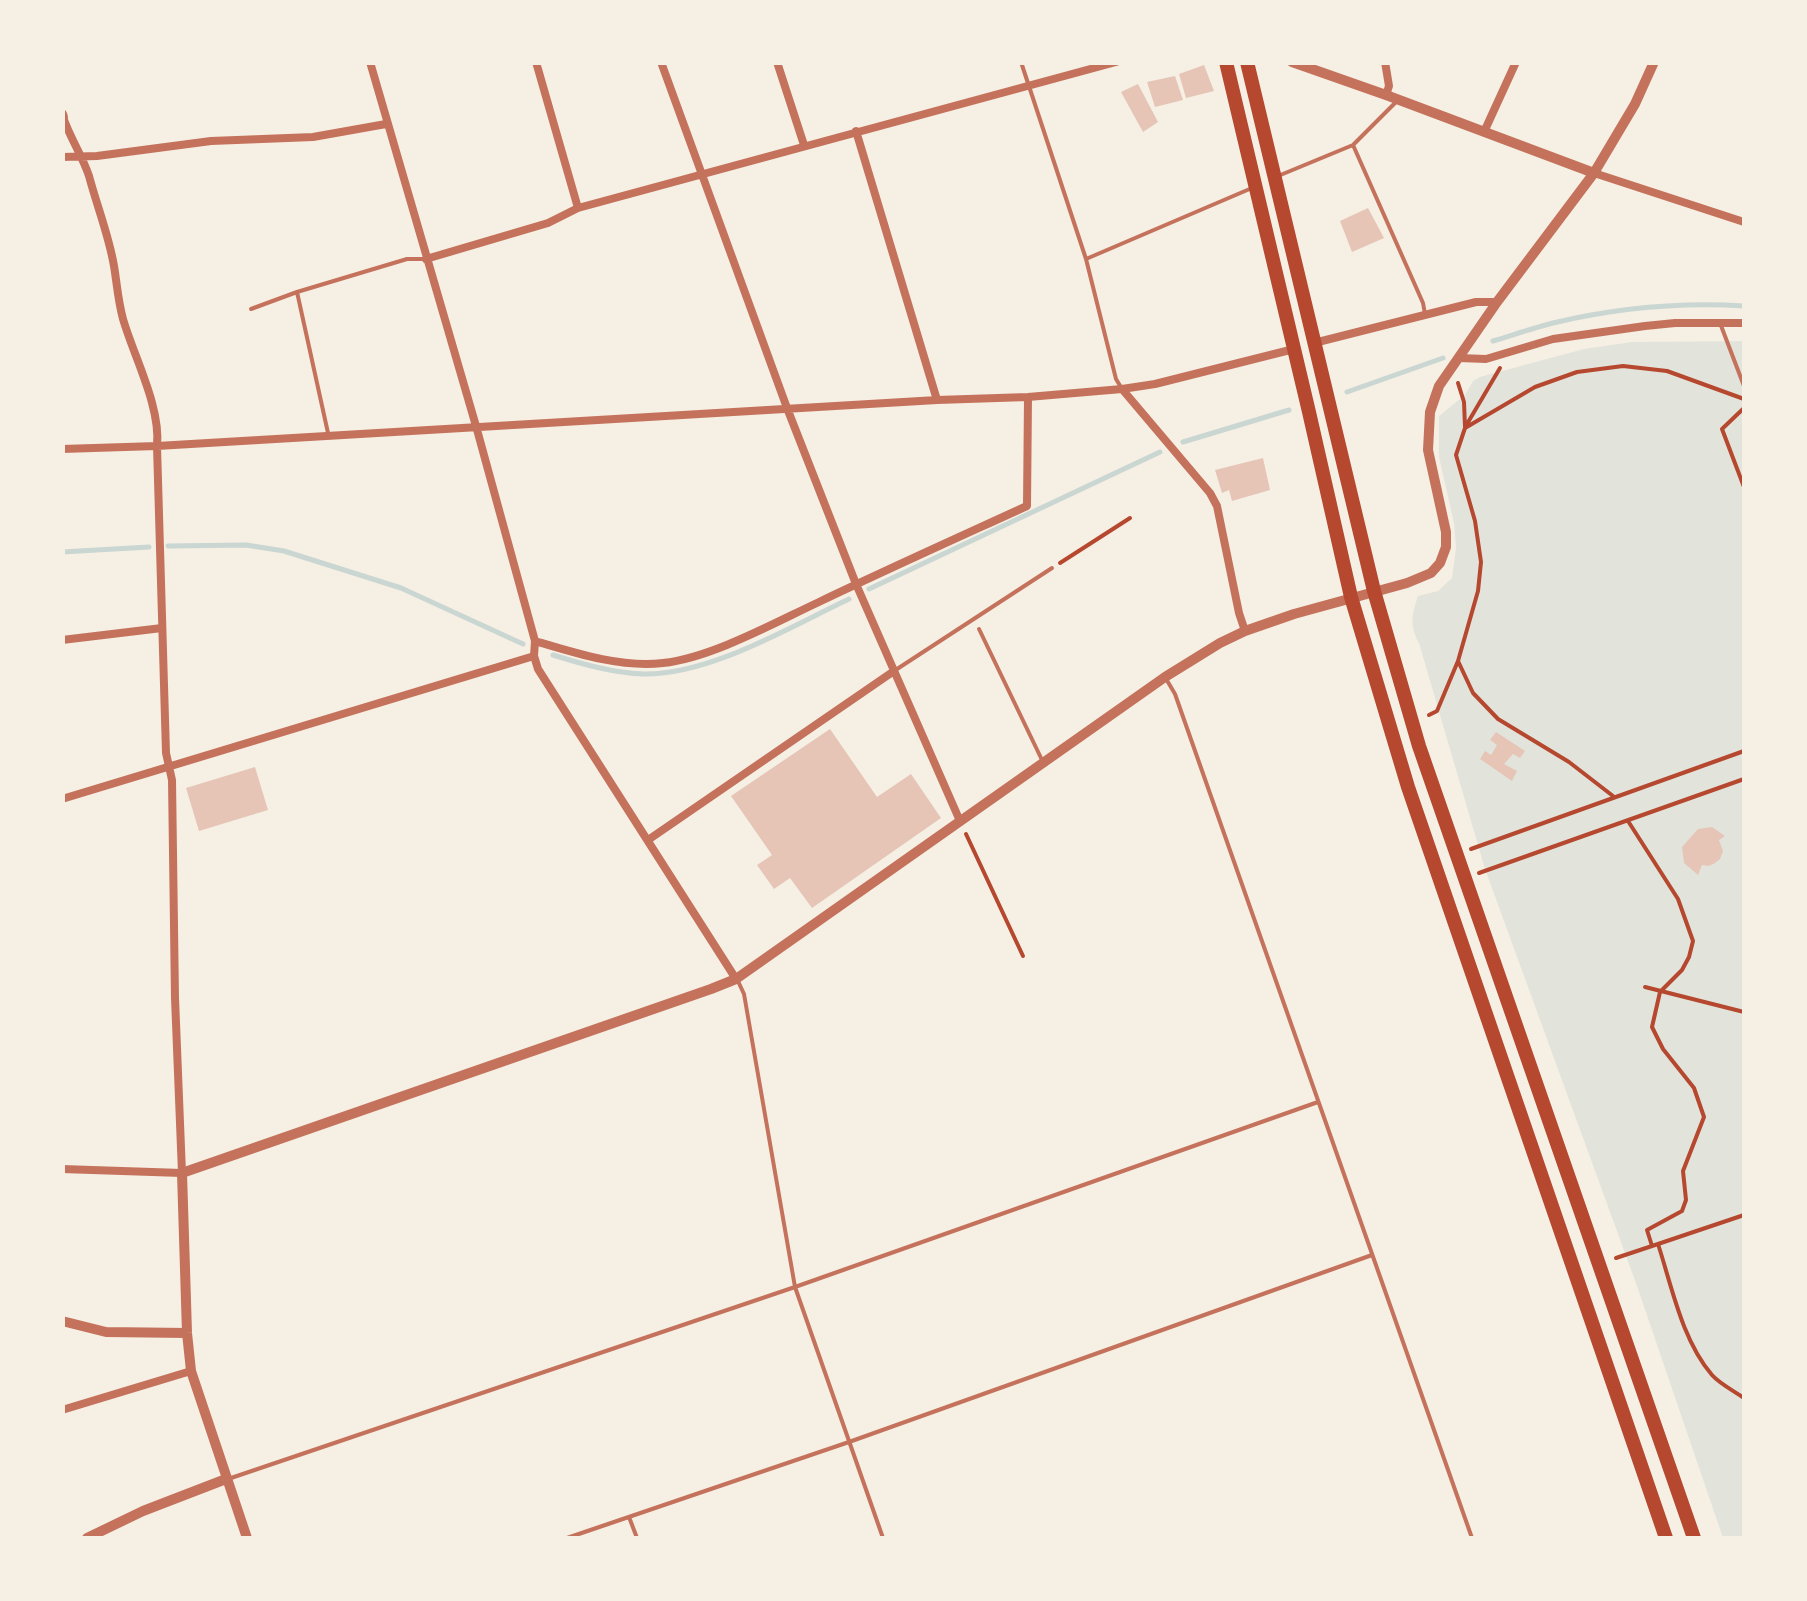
<!DOCTYPE html>
<html>
<head>
<meta charset="utf-8">
<style>
  body { margin:0 }
  #map { position:relative; width:1807px; height:1601px; overflow:hidden; background:#f6efe4; font-family:"Exo 2",sans-serif }
  canvas { display:block }
  .frame { position:absolute; inset:0; border:65px solid #f6efe4; pointer-events:none }
</style>
</head>
<body>
<div id="map">
<canvas width="1807" height="1601"></canvas>
<div class="frame"></div>
</div>
<script>
const ctx = document.querySelector('canvas').getContext('2d');
ctx.lineJoin = 'round';
function paint(path, color) { ctx.fillStyle = color; ctx.fill(path, 'evenodd'); }
function strokePath(path, color, width, dash) { ctx.strokeStyle = color; ctx.lineWidth = width; ctx.lineCap = dash ? 'butt' : 'round'; ctx.setLineDash(dash || []); ctx.stroke(path); }
paint(new Path2D(`
  M 1744,341 L 1744,1538 L 1723,1538 L 1637,1286 L 1485,869 L 1419,643 C 1409,625 1412,614 1418,596 L 1438,591 L 1452,578 L 1456,548 L 1454,523 L 1439,457 L 1439,416 L 1465,395 L 1473,381 L 1480,377 L 1584,349 L 1632,342 Z`), '#e2e4dc');
strokePath(new Path2D(`
  M 1493,341 C 1513,335 1533,328 1553,323 C 1616,308 1680,302 1744,306
  M 1347,392 L 1443,358
  M 1183,442 L 1289,410
  M 168,546 L 246,545 L 284,551 L 401,588 L 523,644
  M 62,552 L 149,547
  M 869,589 L 1160,452
  M 553,655 C 582,664 613,673 644,674 C 710,675 790,627 849,599`), '#c9d6d2', 5);
paint(new Path2D(`
  M 1204,65 L 1214,91 L 1186,98 L 1179,74 Z
  M 1175,76 L 1183,100 L 1155,107 L 1147,82 Z
  M 1138,84 L 1158,122 L 1143,132 L 1121,92 Z
  M 1368,208 L 1384,238 L 1352,252 L 1340,221 Z
  M 1263,458 L 1270,490 L 1232,501 L 1229,490 L 1222,493 L 1215,470 Z
  M 830,729 L 877,797 L 911,774 L 941,818 L 812,908 L 790,878 L 774,889 L 757,865 L 772,855 L 731,796 Z
  M 1496,732 L 1525,751 L 1520,758 L 1513,754 L 1504,764 L 1517,771 L 1512,781 L 1480,759 L 1485,751 L 1491,755 L 1497,745 L 1490,740 Z
  M 255,767 L 268,810 L 199,831 L 186,788 Z
  M 1712,827 L 1725,836 L 1719,840 L 1723,851 L 1720,859 L 1715,863 L 1709,866 L 1702,865 L 1698,875 L 1684,863 L 1682,847 L 1698,829 Z`), '#e6c5b7');
strokePath(new Path2D(`
  M 1458,383 L 1464,402 L 1465,427
  M 1744,408 L 1722,429 L 1744,487
  M 1467,424 L 1500,368
  M 1060,563 L 1130,518
  M 1458,661 L 1473,693 L 1498,719 L 1569,762 L 1613,796
  M 1429,715 L 1437,711 L 1458,661 L 1478,591 L 1481,562 L 1475,521 L 1456,455 L 1465,428 L 1535,387 L 1577,372 L 1623,366 L 1667,371 L 1744,399
  M 1628,821 L 1678,899 L 1693,941 L 1689,957 L 1682,970 L 1660,992 L 1652,1027 L 1663,1049 L 1694,1088 L 1704,1117 L 1683,1171 L 1686,1200 L 1682,1211 L 1647,1230 L 1652,1246
  M 966,834 L 1023,956
  M 1471,849 L 1744,751
  M 1479,873 L 1744,779
  M 1645,987 L 1744,1012
  M 1658,1244 L 1744,1215
  M 1616,1258 L 1658,1244 C 1672,1287 1682,1340 1712,1375 C 1720,1384 1734,1391 1744,1398`), '#b5482f', 4);
strokePath(new Path2D(`
  M 1021,62 L 1086,259 L 1116,379 L 1122,389
  M 1353,145 L 1423,303 L 1425,314
  M 1278,176 L 1353,145 L 1395,103
  M 1086,259 L 1252,188
  M 297,292 L 328,433
  M 251,309 L 297,292 L 407,259 L 423,259
  M 1720,323 L 1744,386
  M 979,629 L 1042,760
  M 894,671 L 1052,568
  M 1165,677 L 1175,694 L 1472,1538
  M 737,979 L 744,994 L 795,1287 L 883,1538
  M 231,1478 L 795,1287 L 1318,1102
  M 629,1517 L 637,1538
  M 567,1538 L 849,1442 L 1372,1255`), '#c5725c', 4);
strokePath(new Path2D(`
  M 370,62 L 476,426 L 535,641 L 534,656 L 538,669 L 736,979
  M 536,62 L 578,208
  M 661,62 L 787,408 L 856,584 L 960,821
  M 777,62 L 804,145
  M 1385,62 L 1389,86 L 1386,95
  M 856,131 L 937,400
  M 1484,132 L 1516,62
  M 62,157 L 97,156 L 211,141 L 313,137 L 386,124
  M 1594,173 L 1744,222
  M 426,259 L 548,223 L 578,208 L 1116,62
  M 1314,343 L 1476,302 L 1497,302
  M 1459,358 L 1486,359 L 1553,339 L 1645,326 L 1675,323 L 1744,323
  M 1122,389 L 1210,493 L 1217,506 L 1239,613 L 1245,631
  M 62,449 L 157,446 L 937,400 L 1028,397 L 1122,389 L 1155,384 L 1294,349
  M 62,640 L 162,628
  M 535,641 C 575,653 621,668 663,663 C 711,658 774,623 819,602 C 888,569 957,538 1027,506 L 1028,397
  M 62,799 L 534,656
  M 648,840 L 894,671
  M 62,1169 L 182,1173 L 175,998 L 172,780 L 166,753 L 157,446 C 161,407 134,357 123,319 C 118,301 117,284 114,266 C 109,236 97,206 89,176 C 82,155 70,138 63,117
  M 62,1410 L 191,1371`), '#c5725c', 8);
strokePath(new Path2D(`
  M 1292,62 L 1386,95 L 1594,173
  M 62,114 L 63,117
  M 62,1321 L 106,1332 L 187,1333
  M 87,1538 L 143,1511 L 226,1479
  M 247,1538 L 191,1371 L 187,1333 L 182,1173 L 711,989 L 736,979 L 1165,677 L 1220,643 L 1245,631 L 1294,614 L 1407,583 L 1431,573 L 1440,563 L 1446,547 L 1446,532 L 1428,450 L 1430,412 L 1439,386 L 1497,302 L 1594,173 L 1635,104 L 1654,62`), '#c5725c', 10);
strokePath(new Path2D(`
  M 1226,62 L 1309,412 L 1351,597 L 1408,787 L 1666,1538
  M 1247,62 L 1374,591 L 1419,746 L 1694,1538`), '#b5482f', 14);
</script>
</body>
</html>
